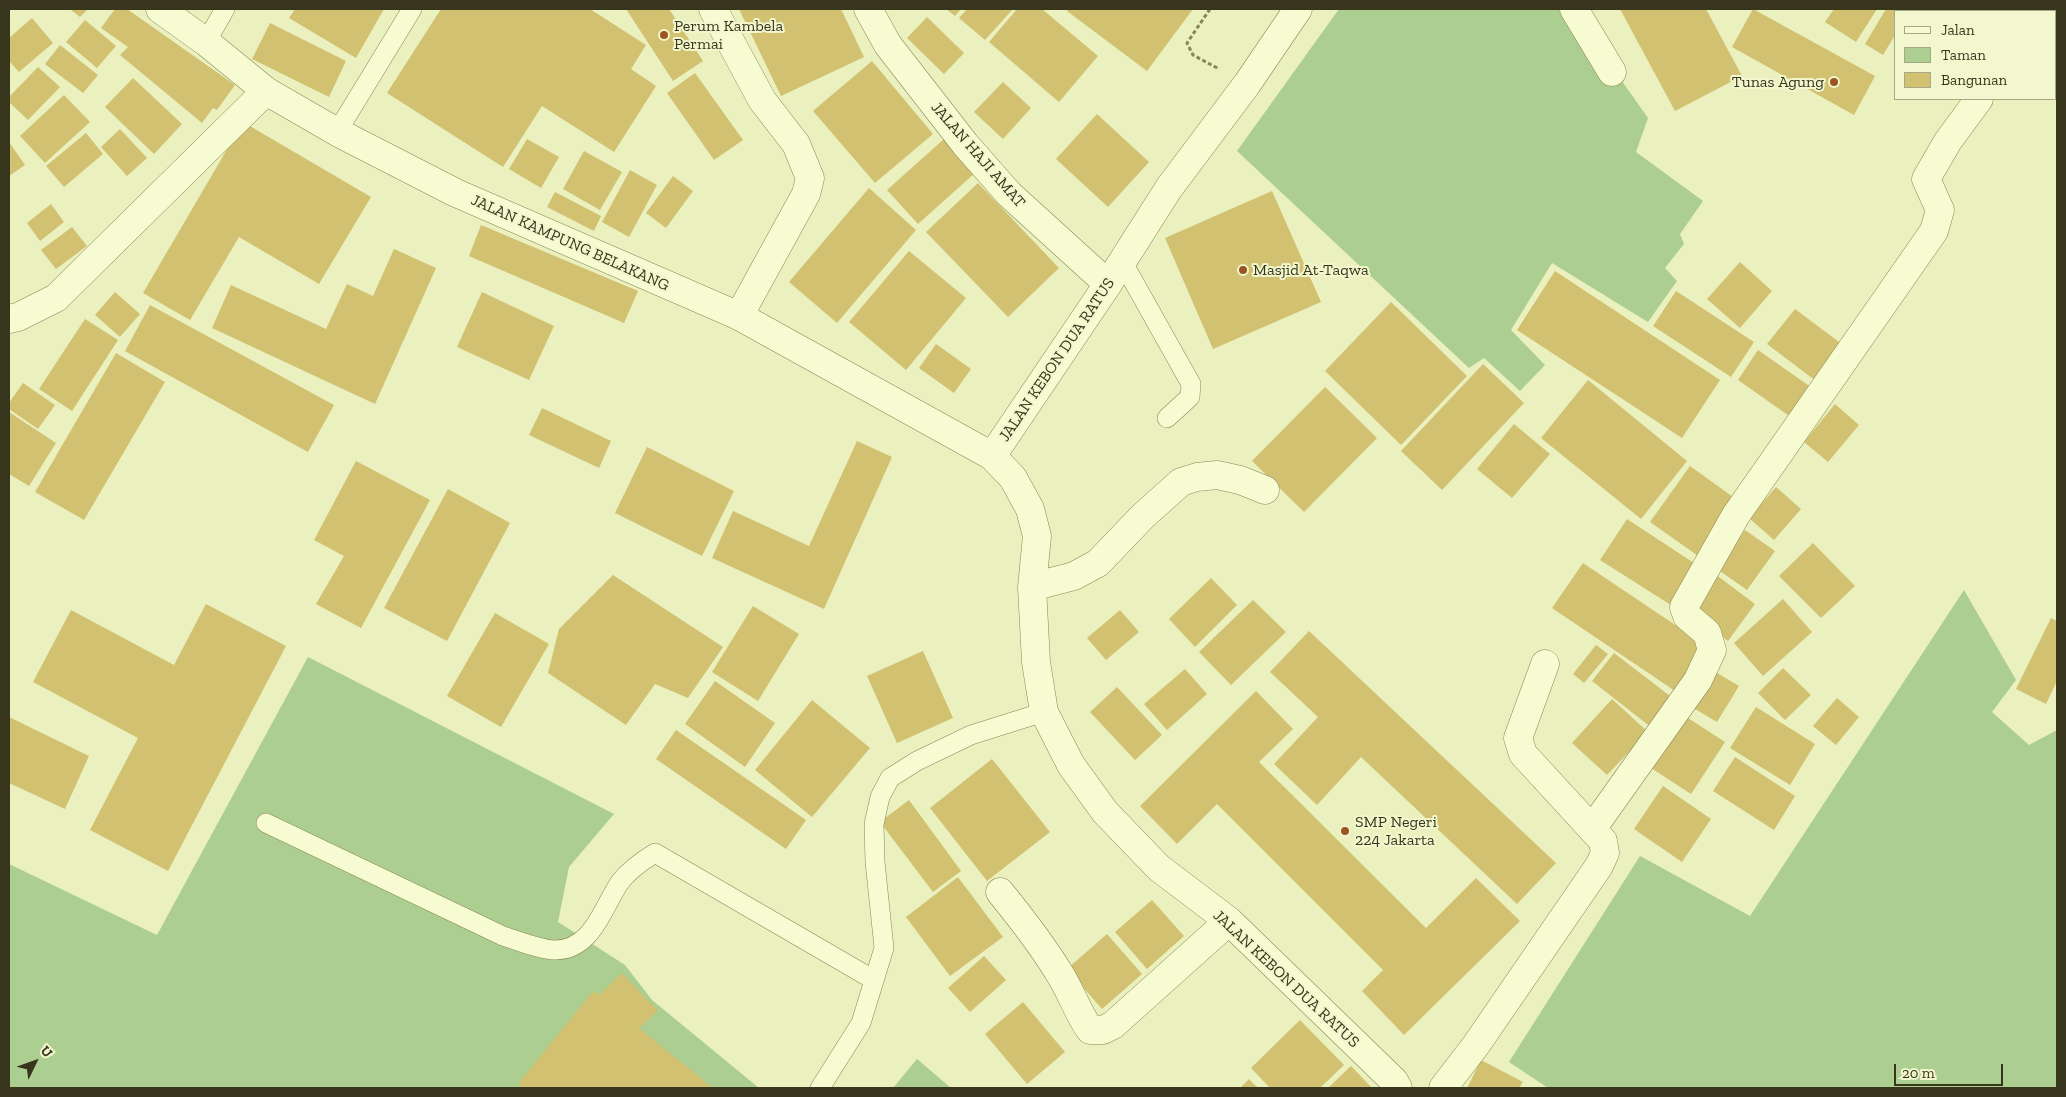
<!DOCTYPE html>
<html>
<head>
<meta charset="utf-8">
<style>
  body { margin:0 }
  #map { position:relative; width:2066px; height:1097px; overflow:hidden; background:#eaf0be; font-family:"Zilla Slab",serif }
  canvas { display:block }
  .frame { position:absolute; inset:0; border:10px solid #37351b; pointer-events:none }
  .legend { position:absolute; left:1894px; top:10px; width:162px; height:90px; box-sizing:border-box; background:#f2f7cd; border:1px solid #a7a986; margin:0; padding:6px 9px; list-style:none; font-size:15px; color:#37351b }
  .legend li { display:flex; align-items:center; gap:10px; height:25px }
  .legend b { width:25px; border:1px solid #a7a986 }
  .north { position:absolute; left:10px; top:1037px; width:50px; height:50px; -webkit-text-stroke:4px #f2f7cd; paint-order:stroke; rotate:48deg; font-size:14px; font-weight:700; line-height:20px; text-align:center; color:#37351b }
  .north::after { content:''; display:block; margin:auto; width:18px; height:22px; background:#37351b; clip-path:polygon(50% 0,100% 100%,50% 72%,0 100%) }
  .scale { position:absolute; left:1894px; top:1064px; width:109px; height:22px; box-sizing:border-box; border:2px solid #37351b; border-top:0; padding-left:6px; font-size:15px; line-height:18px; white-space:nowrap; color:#37351b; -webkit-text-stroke:4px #f2f7cd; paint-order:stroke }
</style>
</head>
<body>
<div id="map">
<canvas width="2066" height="1097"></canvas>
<div class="frame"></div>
<ul class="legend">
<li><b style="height:6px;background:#f6fbd1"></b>Jalan</li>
<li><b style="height:14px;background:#adce91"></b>Taman</li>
<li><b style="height:14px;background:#d1c171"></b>Bangunan</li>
</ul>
<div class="north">U</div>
<div class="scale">20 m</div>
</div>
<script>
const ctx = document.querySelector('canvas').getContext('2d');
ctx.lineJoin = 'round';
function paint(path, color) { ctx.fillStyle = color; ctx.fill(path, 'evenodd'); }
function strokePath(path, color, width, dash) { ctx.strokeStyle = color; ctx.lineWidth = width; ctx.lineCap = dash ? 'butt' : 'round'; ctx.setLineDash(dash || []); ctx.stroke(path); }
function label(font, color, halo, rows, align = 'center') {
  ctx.font = font + ' "Zilla Slab",serif'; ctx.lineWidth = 4; ctx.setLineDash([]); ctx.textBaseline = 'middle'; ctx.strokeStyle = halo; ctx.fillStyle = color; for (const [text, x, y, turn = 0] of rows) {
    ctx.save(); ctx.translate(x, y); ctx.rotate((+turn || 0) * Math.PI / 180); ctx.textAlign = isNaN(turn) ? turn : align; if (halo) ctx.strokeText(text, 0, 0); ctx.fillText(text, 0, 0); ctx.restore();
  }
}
paint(new Path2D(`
  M 1339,9 L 1571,9 L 1648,118 L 1636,152 L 1703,201 L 1680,234 L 1684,244 L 1665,268 L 1677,281 L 1648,322 L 1552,263 L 1511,330 L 1545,365 L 1520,391 L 1484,358 L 1469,368 L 1237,151 Z
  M 1964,590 L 2016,680 L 1992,712 L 2029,745 L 2057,730 L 2057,1088 L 1548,1088 L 1509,1062 L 1640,856 L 1750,916 Z
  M 308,657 L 614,814 L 569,867 L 558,922 L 625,965 L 652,1000 L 759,1088 L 9,1088 L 9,864 L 157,935 Z
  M 917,1059 L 951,1088 L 893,1088 Z`), '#adce91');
paint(new Path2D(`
  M 70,9 L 88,9 L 80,17 Z
  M 115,9 L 127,9 L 235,85 L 217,110 L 213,108 L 202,123 L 120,55 L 128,47 L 101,28 Z
  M 295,9 L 384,9 L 356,58 L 289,18 Z
  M 441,9 L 590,9 L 646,45 L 631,69 L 656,86 L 614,152 L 542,106 L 503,167 L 387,93 Z
  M 626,9 L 669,9 L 703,61 L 673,81 Z
  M 739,9 L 841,9 L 864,57 L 781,96 Z
  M 946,9 L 961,9 L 955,16 Z
  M 967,9 L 1013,9 L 985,40 L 959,18 Z
  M 1017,9 L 1042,9 L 1098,56 L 1059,102 L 989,42 Z
  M 1069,9 L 1193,9 L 1147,71 L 1067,11 Z
  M 1620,9 L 1706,9 L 1742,76 L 1675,111 Z
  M 1753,9 L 1875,76 L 1854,115 L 1732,47 Z
  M 1834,9 L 1877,9 L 1856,42 L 1825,22 Z
  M 1886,9 L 1910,9 L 1909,11 L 1895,11 L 1895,35 L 1883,55 L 1865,44 Z
  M 1922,9 L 1945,9 L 1944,11 L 1921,11 Z
  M 927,17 L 964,53 L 944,74 L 907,38 Z
  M 32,18 L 53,43 L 19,72 L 9,61 L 9,38 Z
  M 85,20 L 116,46 L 97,68 L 66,42 Z
  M 270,23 L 346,61 L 329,97 L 252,59 Z
  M 60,45 L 98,75 L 83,93 L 45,64 Z
  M 872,61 L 933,134 L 875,183 L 813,111 Z
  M 38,67 L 60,87 L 28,120 L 9,102 L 9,97 Z
  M 695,73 L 743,140 L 714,160 L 667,93 Z
  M 133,78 L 182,124 L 154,154 L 105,107 Z
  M 1003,82 L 1031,108 L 1003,139 L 974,112 Z
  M 64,95 L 90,122 L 45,163 L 20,136 Z
  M 1097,114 L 1149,162 L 1108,207 L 1056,159 Z
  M 243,122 L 371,197 L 319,284 L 239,237 L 190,320 L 143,293 Z
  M 120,129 L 147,158 L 127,176 L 101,147 Z
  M 86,133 L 103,154 L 64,187 L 46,166 Z
  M 527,139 L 559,157 L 541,188 L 509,169 Z
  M 944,139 L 975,173 L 918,224 L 887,190 Z
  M 9,142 L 25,165 L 9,176 Z
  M 584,151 L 622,172 L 600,210 L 563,189 Z
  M 630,170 L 657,185 L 629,237 L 602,222 Z
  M 673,176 L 693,191 L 666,228 L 646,213 Z
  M 978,183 L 1059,268 L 1008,317 L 926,232 Z
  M 869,188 L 916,230 L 837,323 L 789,282 Z
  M 1272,191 L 1321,302 L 1213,349 L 1165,238 Z
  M 555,192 L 601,216 L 594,231 L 547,207 Z
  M 51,204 L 64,222 L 40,241 L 27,223 Z
  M 481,225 L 638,291 L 624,323 L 469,256 Z
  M 72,227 L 87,246 L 56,269 L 41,250 Z
  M 394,249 L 436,268 L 375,404 L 212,328 L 231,285 L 326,329 L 347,284 L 373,296 Z
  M 909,251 L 966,298 L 906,370 L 849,322 Z
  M 1740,262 L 1772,291 L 1740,328 L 1707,299 Z
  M 1555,271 L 1720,380 L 1682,438 L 1517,330 Z
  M 1676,291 L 1754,342 L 1731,377 L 1653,326 Z
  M 115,292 L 140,314 L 120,337 L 95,315 Z
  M 482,292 L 554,326 L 529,380 L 457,347 Z
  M 1391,302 L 1467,376 L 1401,445 L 1325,371 Z
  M 150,305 L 334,405 L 308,452 L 125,351 Z
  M 1795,309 L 1843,345 L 1816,381 L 1767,344 Z
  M 85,319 L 118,340 L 72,411 L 39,389 Z
  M 936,344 L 971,369 L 954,393 L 919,368 Z
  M 1758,350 L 1815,390 L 1795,420 L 1738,380 Z
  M 116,353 L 165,382 L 84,520 L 35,492 Z
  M 1483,364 L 1524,403 L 1442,490 L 1401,451 Z
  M 1588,380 L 1687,461 L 1641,519 L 1541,438 Z
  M 23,383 L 55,405 L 38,429 L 9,409 L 9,403 Z
  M 1325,387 L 1377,438 L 1304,512 L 1252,461 Z
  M 1835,404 L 1859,425 L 1828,462 L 1804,442 Z
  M 542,408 L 611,441 L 599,468 L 529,435 Z
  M 9,412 L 56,443 L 29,486 L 9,474 Z
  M 1514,424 L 1550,454 L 1512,498 L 1477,469 Z
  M 857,441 L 892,457 L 824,609 L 712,558 L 733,511 L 809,546 Z
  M 647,447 L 734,491 L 702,556 L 615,513 Z
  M 356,461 L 430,500 L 361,628 L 316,604 L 344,556 L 314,540 Z
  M 1690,466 L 1740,502 L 1701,558 L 1650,522 Z
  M 1776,487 L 1801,509 L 1774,540 L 1749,518 Z
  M 448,489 L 510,523 L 447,641 L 384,608 Z
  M 1627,519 L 1700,567 L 1674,607 L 1600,560 Z
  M 1745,530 L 1775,551 L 1747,590 L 1717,569 Z
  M 1813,543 L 1855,586 L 1821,618 L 1779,576 Z
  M 1583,563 L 1711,649 L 1681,695 L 1552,608 Z
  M 1715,574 L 1755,604 L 1728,641 L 1688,611 Z
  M 613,575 L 723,647 L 688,698 L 655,684 L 626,725 L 548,673 L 559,629 Z
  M 1211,578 L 1237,605 L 1195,647 L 1169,619 Z
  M 1783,599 L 1812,632 L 1763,676 L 1734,643 Z
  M 1253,600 L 1286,632 L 1231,685 L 1199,652 Z
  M 206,604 L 286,646 L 168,871 L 90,830 L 138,738 L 33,682 L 71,610 L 174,665 Z
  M 753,606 L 799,634 L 758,701 L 712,672 Z
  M 1120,610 L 1139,632 L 1106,660 L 1087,638 Z
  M 495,613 L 549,644 L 501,727 L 447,696 Z
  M 2051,618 L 2057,621 L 2057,681 L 2046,704 L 2016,689 Z
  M 1309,631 L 1556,863 L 1517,904 L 1361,757 L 1317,805 L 1274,764 L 1318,717 L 1270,672 Z
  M 1596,645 L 1608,654 L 1584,683 L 1573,674 Z
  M 923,651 L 953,718 L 897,743 L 867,676 Z
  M 1614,653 L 1674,699 L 1652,728 L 1592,681 Z
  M 1783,668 L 1811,695 L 1785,720 L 1758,693 Z
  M 1185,669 L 1207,694 L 1167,730 L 1144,704 Z
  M 1712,670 L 1739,686 L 1717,722 L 1690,706 Z
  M 715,681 L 775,723 L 745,767 L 685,724 Z
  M 1117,687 L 1162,735 L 1135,760 L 1090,712 Z
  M 1256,691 L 1293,729 L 1259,762 L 1426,928 L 1476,878 L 1520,921 L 1404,1035 L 1362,991 L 1383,970 L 1217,804 L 1177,844 L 1140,806 Z
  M 1837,698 L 1859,717 L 1836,745 L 1813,726 Z
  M 1612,699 L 1648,732 L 1607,775 L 1572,743 Z
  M 812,700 L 870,748 L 812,817 L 755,770 Z
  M 1756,707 L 1815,744 L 1790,785 L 1730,748 Z
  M 1685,716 L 1725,742 L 1691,794 L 1651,768 Z
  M 9,717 L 89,756 L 65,809 L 9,783 Z
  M 676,730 L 806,820 L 786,849 L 656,759 Z
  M 1735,757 L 1795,796 L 1774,830 L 1713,791 Z
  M 992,759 L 1050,832 L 987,881 L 930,808 Z
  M 1663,786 L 1711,819 L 1682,862 L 1634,829 Z
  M 909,800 L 961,871 L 933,892 L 880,822 Z
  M 958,877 L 1003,937 L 950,976 L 906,917 Z
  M 1152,900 L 1184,936 L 1147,969 L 1115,932 Z
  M 1107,934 L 1142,974 L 1102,1009 L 1067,969 Z
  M 984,956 L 1006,980 L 970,1012 L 948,988 Z
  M 622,973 L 658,1011 L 639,1028 L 713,1088 L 523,1088 L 518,1084 L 593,991 L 599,995 Z
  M 1023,1002 L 1065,1052 L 1027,1084 L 985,1034 Z
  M 1300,1020 L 1344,1065 L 1320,1088 L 1270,1088 L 1251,1068 Z
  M 1481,1060 L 1523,1082 L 1519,1088 L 1467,1088 Z
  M 1351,1066 L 1372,1088 L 1328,1088 Z
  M 1249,1079 L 1258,1088 L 1240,1088 Z`), '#d1c171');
const service = new Path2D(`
  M 206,42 L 225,9
  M 337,132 L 412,9
  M 1122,261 L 1191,384 L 1190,397 L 1167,418
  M 266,823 L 503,936 C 519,941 537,949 554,950 C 592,951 603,907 620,882 C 629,870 642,861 655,853 L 874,980
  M 820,1088 L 861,1023 L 884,948 L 875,862 L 874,824 L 880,797 L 890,778 L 917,761 L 971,735 L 1044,712`);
const minor = new Path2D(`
  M 713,9 L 762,100 L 796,144 L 810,178 L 806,194 L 739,316
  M 868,9 L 888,45 L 965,144 L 1009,194 L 1108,284
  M 1574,9 L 1612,72
  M 2051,11 L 2053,9
  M 9,319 L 18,317 L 56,298 L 266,91
  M 992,456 L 1013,478 L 1030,509 L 1037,536 L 1032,587 L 1036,662 L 1044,712 L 1071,765 L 1105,812 L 1159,868 L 1229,921 L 1394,1081 L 1398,1088
  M 1032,587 L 1074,576 L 1098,563 L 1143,516 L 1181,482 L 1197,477 L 1217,475 L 1240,480 L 1265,490
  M 1592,829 L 1698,680 L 1712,650 L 1707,633 L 1687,616 L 1684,607 L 1736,515 L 1934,231 L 1940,210 L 1926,179 L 1948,141 L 1979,99
  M 1000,892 C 1022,919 1043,946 1061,976 C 1072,994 1078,1013 1090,1030 L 1103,1030 L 1113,1025 L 1229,921
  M 1443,1088 L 1476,1045 L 1599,866 L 1605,853 L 1603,841 L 1523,754 L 1518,738 L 1545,664`);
const tertiary = new Path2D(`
  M 160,9 L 206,42 L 266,91 L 337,132 L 456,193 L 739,316 L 992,456 L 1108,284 L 1169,188 L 1247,84 L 1298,9`);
strokePath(service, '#898756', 20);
strokePath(minor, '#898756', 29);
strokePath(tertiary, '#898756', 29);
strokePath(new Path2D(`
  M 1210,9 L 1187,43 L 1193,55 L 1219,69`), '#898756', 3, [4, 2.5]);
strokePath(service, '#f6fbd1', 19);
strokePath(minor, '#f6fbd1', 28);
strokePath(tertiary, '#f6fbd1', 28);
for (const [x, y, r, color] of [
  [664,35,5,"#9b5422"],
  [1834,82,5,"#9b5422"],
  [1243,270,5,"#9b5422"],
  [1345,831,5,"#9b5422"]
]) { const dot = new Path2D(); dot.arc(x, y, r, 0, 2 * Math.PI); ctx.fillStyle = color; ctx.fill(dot); strokePath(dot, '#f2f7cd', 2); }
label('16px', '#37351b', '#f2f7cd', [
  ["Perum Kambela",674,26],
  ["Permai",674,44],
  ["Tunas Agung",1824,82,"right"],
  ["Masjid At-Taqwa",1253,270],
  ["SMP Negeri",1355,822],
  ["224 Jakarta",1355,840]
], 'left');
label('16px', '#37351b', '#f2f7cd', [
  ["JALAN HAJI AMAT",978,155,49],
  ["JALAN KAMPUNG BELAKANG",570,243,24],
  ["JALAN KEBON DUA RATUS",1057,360,-56],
  ["JALAN KEBON DUA RATUS",1286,979,43]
]);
</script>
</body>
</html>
